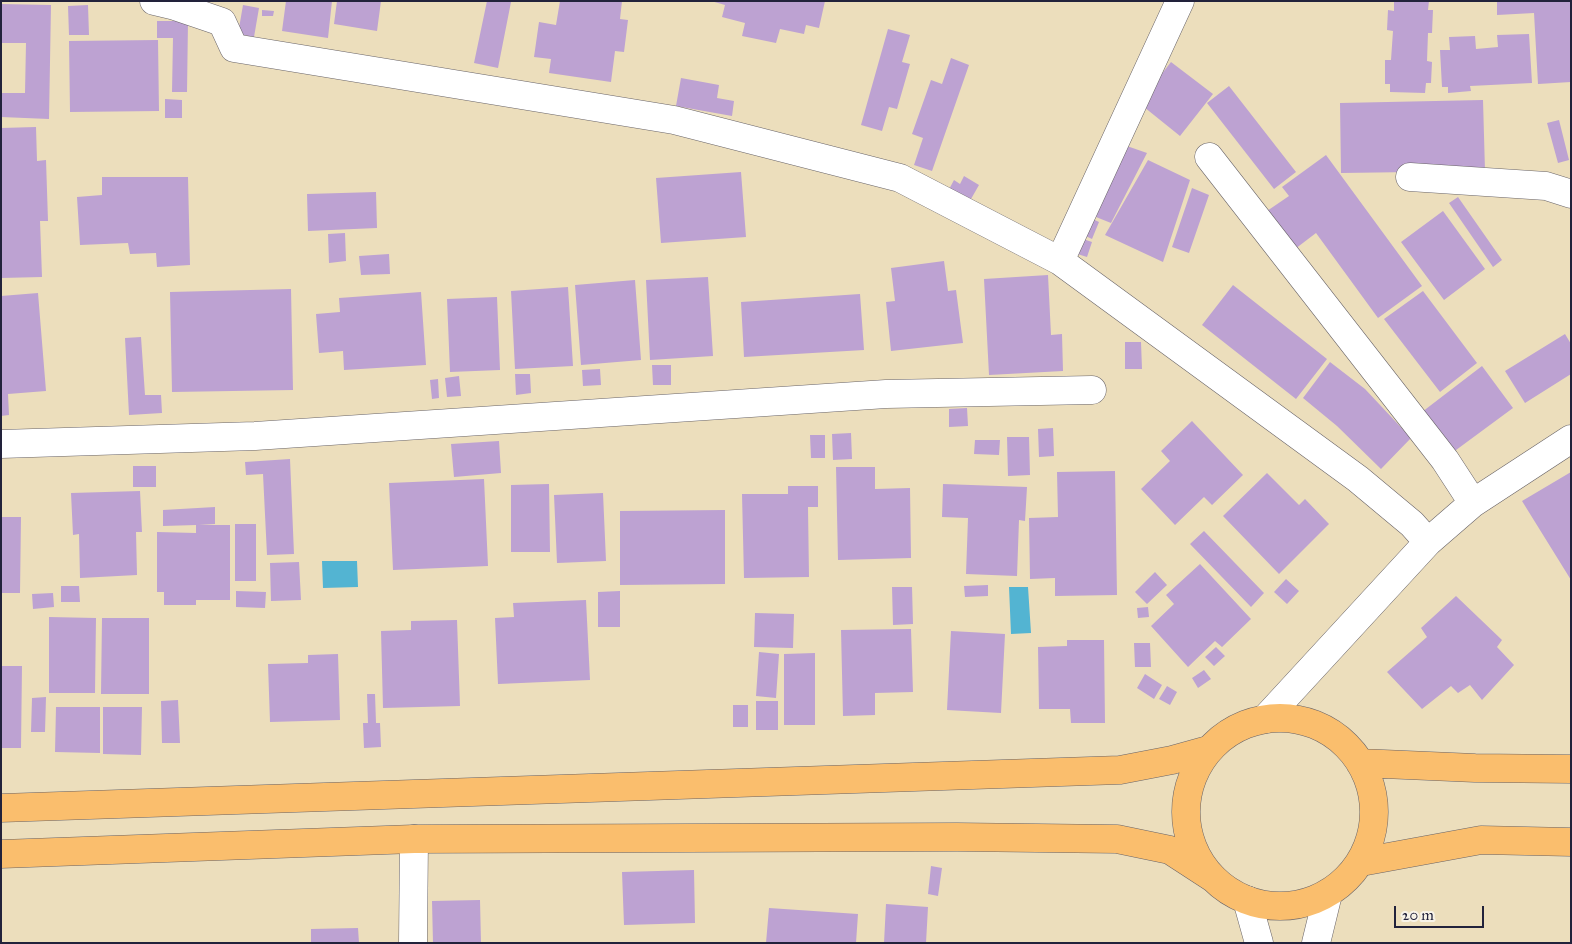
<!DOCTYPE html>
<html>
<head>
<meta charset="utf-8">
<style>
  body { margin:0 }
  #map { position:relative; width:1572px; height:944px; overflow:hidden; background:#ecdebc; font-family:"IM FELL Great Primer",serif }
  canvas { display:block }
  .frame { position:absolute; inset:0; border:2px solid #22223b; pointer-events:none }
  .scale { position:absolute; left:1394px; top:906px; width:90px; height:22px; box-sizing:border-box; border:2px solid #22223b; border-top:0; padding-left:6px; font-size:15px; line-height:18px; white-space:nowrap; color:#22223b; -webkit-text-stroke:4px #f7f3e8; paint-order:stroke }
</style>
</head>
<body>
<div id="map">
<canvas width="1572" height="944"></canvas>
<div class="frame"></div>
<div class="scale">20 m</div>
</div>
<script>
const ctx = document.querySelector('canvas').getContext('2d');
ctx.lineJoin = 'round';
function paint(path, color) { ctx.fillStyle = color; ctx.fill(path, 'evenodd'); }
function strokePath(path, color, width, dash) { ctx.strokeStyle = color; ctx.lineWidth = width; ctx.lineCap = dash ? 'butt' : 'round'; ctx.setLineDash(dash || []); ctx.stroke(path); }
paint(new Path2D(`
  M 322,561 L 357,561 L 358,587 L 323,588 Z
  M 1009,587 L 1028,587 L 1031,633 L 1011,634 Z`), '#53b4d2');
paint(new Path2D(`
  M 286,1 L 332,1 L 328,38 L 282,31 Z
  M 337,1 L 381,1 L 377,31 L 334,24 Z
  M 487,1 L 511,2 L 498,68 L 474,63 Z
  M 560,1 L 622,1 L 620,19 L 628,20 L 624,52 L 615,51 L 611,82 L 549,73 L 551,59 L 534,57 L 539,22 L 556,25 Z
  M 711,1 L 825,1 L 819,28 L 806,25 L 804,34 L 780,29 L 776,43 L 742,36 L 745,23 L 722,17 L 725,5 Z
  M 1394,1 L 1429,1 L 1428,10 L 1433,10 L 1432,33 L 1428,33 L 1427,61 L 1432,62 L 1431,83 L 1426,83 L 1425,93 L 1390,92 L 1390,84 L 1385,84 L 1385,60 L 1391,60 L 1393,31 L 1387,30 L 1388,10 L 1394,11 Z
  M 1497,1 L 1571,1 L 1571,82 L 1538,84 L 1534,13 L 1497,15 Z
  M 1,4 L 51,5 L 49,119 L 1,117 L 1,93 L 25,93 L 26,43 L 1,43 Z
  M 88,5 L 89,35 L 69,35 L 68,6 Z
  M 243,5 L 259,8 L 254,37 L 238,34 Z
  M 262,10 L 274,11 L 273,16 L 262,16 Z
  M 157,21 L 188,21 L 187,92 L 172,92 L 173,38 L 157,38 Z
  M 888,29 L 910,35 L 902,62 L 910,64 L 897,109 L 889,107 L 882,131 L 861,125 Z
  M 1529,34 L 1532,83 L 1470,86 L 1471,91 L 1448,93 L 1448,87 L 1442,87 L 1440,50 L 1450,50 L 1449,37 L 1475,36 L 1476,49 L 1498,47 L 1497,35 Z
  M 158,40 L 159,111 L 70,112 L 69,41 Z
  M 951,58 L 969,65 L 932,171 L 914,165 L 923,138 L 912,134 L 931,80 L 942,84 Z
  M 1171,62 L 1213,94 L 1180,136 L 1139,103 Z
  M 681,78 L 719,85 L 717,98 L 734,101 L 732,116 L 676,106 Z
  M 1229,86 L 1296,172 L 1274,189 L 1207,103 Z
  M 165,99 L 182,100 L 182,118 L 165,118 Z
  M 1483,100 L 1485,171 L 1341,173 L 1340,103 Z
  M 1559,120 L 1569,160 L 1558,163 L 1547,123 Z
  M 36,127 L 37,161 L 46,160 L 48,221 L 40,221 L 42,277 L 1,278 L 1,128 Z
  M 1124,145 L 1147,153 L 1111,223 L 1096,217 Z
  M 1326,155 L 1422,286 L 1378,318 L 1316,233 L 1295,249 L 1267,211 L 1289,196 L 1282,187 Z
  M 1148,160 L 1190,180 L 1163,262 L 1105,235 Z
  M 741,172 L 746,237 L 661,243 L 656,178 Z
  M 964,176 L 979,185 L 967,206 L 946,195 L 954,180 L 960,184 Z
  M 102,177 L 188,177 L 190,265 L 157,267 L 156,253 L 130,254 L 128,243 L 80,245 L 77,197 L 102,195 Z
  M 1192,188 L 1209,195 L 1189,253 L 1172,247 Z
  M 376,192 L 377,228 L 308,231 L 307,194 Z
  M 1458,197 L 1502,260 L 1493,267 L 1449,203 Z
  M 1443,211 L 1485,269 L 1444,300 L 1401,242 Z
  M 1084,215 L 1099,222 L 1092,239 L 1077,232 Z
  M 345,233 L 346,261 L 329,263 L 328,234 Z
  M 1077,237 L 1092,242 L 1087,257 L 1071,252 Z
  M 389,254 L 390,274 L 361,275 L 359,256 Z
  M 944,261 L 948,291 L 956,290 L 963,343 L 891,351 L 886,302 L 895,301 L 891,268 Z
  M 1048,275 L 1051,335 L 1062,334 L 1063,371 L 989,375 L 984,279 Z
  M 708,277 L 713,356 L 650,360 L 646,280 Z
  M 635,280 L 641,360 L 581,365 L 575,285 Z
  M 1233,285 L 1327,359 L 1296,399 L 1202,325 Z
  M 568,287 L 573,366 L 515,369 L 511,291 Z
  M 291,289 L 293,390 L 172,392 L 170,292 Z
  M 1423,291 L 1477,363 L 1440,392 L 1384,319 Z
  M 421,292 L 426,365 L 344,370 L 343,351 L 319,353 L 316,314 L 340,312 L 339,298 Z
  M 38,293 L 46,391 L 8,394 L 9,415 L 1,416 L 1,296 Z
  M 860,294 L 864,350 L 744,357 L 741,302 Z
  M 497,297 L 500,370 L 450,372 L 447,299 Z
  M 1565,334 L 1571,344 L 1571,374 L 1525,403 L 1505,371 Z
  M 141,337 L 145,395 L 161,395 L 162,413 L 129,415 L 125,338 Z
  M 1125,342 L 1141,342 L 1142,369 L 1125,369 Z
  M 1330,362 L 1365,389 L 1411,438 L 1381,469 L 1337,426 L 1303,398 Z
  M 652,365 L 671,365 L 671,385 L 653,385 Z
  M 1482,366 L 1513,408 L 1452,453 L 1422,412 Z
  M 600,369 L 601,385 L 583,386 L 582,370 Z
  M 515,374 L 530,374 L 531,393 L 516,395 Z
  M 459,376 L 461,396 L 447,397 L 445,378 Z
  M 438,379 L 439,398 L 432,399 L 430,380 Z
  M 967,408 L 968,426 L 949,427 L 949,409 Z
  M 1192,421 L 1243,475 L 1212,505 L 1204,497 L 1175,525 L 1141,489 L 1170,461 L 1161,451 Z
  M 1053,428 L 1054,456 L 1039,457 L 1038,429 Z
  M 851,433 L 852,459 L 833,460 L 832,434 Z
  M 810,435 L 825,435 L 825,458 L 811,458 Z
  M 1007,437 L 1029,437 L 1030,475 L 1008,476 Z
  M 975,440 L 1000,440 L 999,455 L 974,454 Z
  M 499,441 L 501,473 L 454,477 L 451,444 Z
  M 290,459 L 294,554 L 267,555 L 263,474 L 246,475 L 245,462 Z
  M 133,466 L 156,466 L 156,487 L 133,487 Z
  M 836,467 L 875,467 L 875,489 L 910,488 L 911,558 L 838,560 Z
  M 1115,471 L 1117,595 L 1055,596 L 1055,578 L 1030,579 L 1029,518 L 1058,517 L 1057,472 Z
  M 1571,472 L 1571,580 L 1522,501 Z
  M 1267,473 L 1299,505 L 1305,499 L 1329,524 L 1279,574 L 1223,516 Z
  M 484,479 L 488,566 L 393,570 L 389,483 Z
  M 549,484 L 550,552 L 511,552 L 511,485 Z
  M 943,484 L 1027,487 L 1025,521 L 1019,520 L 1017,576 L 966,574 L 968,518 L 942,517 Z
  M 788,486 L 818,486 L 818,507 L 808,507 L 809,577 L 744,578 L 742,494 L 788,494 Z
  M 140,491 L 142,532 L 136,532 L 137,575 L 80,578 L 79,534 L 73,535 L 71,493 Z
  M 603,493 L 606,561 L 557,563 L 554,495 Z
  M 215,507 L 215,524 L 199,525 L 230,525 L 230,600 L 196,600 L 196,605 L 164,605 L 164,592 L 157,592 L 157,532 L 196,533 L 196,525 L 163,526 L 163,510 Z
  M 725,510 L 725,584 L 620,585 L 620,511 Z
  M 1,517 L 21,517 L 20,593 L 1,593 Z
  M 235,524 L 256,524 L 256,581 L 235,581 Z
  M 1204,531 L 1264,593 L 1251,607 L 1190,544 Z
  M 299,562 L 301,600 L 271,601 L 270,563 Z
  M 1200,564 L 1251,619 L 1222,647 L 1215,641 L 1188,667 L 1151,626 L 1174,604 L 1166,595 Z
  M 1155,572 L 1167,585 L 1147,604 L 1135,592 Z
  M 1286,579 L 1299,591 L 1287,604 L 1274,592 Z
  M 988,585 L 988,596 L 965,597 L 964,586 Z
  M 61,586 L 79,586 L 80,602 L 61,602 Z
  M 892,587 L 912,587 L 913,624 L 893,625 Z
  M 236,591 L 266,592 L 265,608 L 236,607 Z
  M 620,591 L 620,627 L 598,627 L 598,592 Z
  M 53,593 L 54,607 L 33,609 L 32,594 Z
  M 1456,596 L 1502,640 L 1497,647 L 1514,665 L 1482,700 L 1470,685 L 1458,693 L 1451,686 L 1422,709 L 1387,672 L 1427,637 L 1421,628 Z
  M 586,600 L 590,680 L 498,684 L 495,618 L 514,617 L 513,603 Z
  M 1148,607 L 1149,617 L 1138,618 L 1137,608 Z
  M 755,613 L 794,614 L 793,648 L 754,647 Z
  M 49,617 L 96,618 L 95,693 L 49,693 Z
  M 102,618 L 149,618 L 149,694 L 101,694 Z
  M 457,620 L 460,706 L 383,708 L 381,631 L 411,630 L 411,621 Z
  M 911,629 L 913,692 L 875,693 L 875,715 L 843,716 L 841,630 Z
  M 951,631 L 1005,634 L 1001,713 L 947,710 Z
  M 1067,640 L 1104,640 L 1105,723 L 1071,723 L 1070,709 L 1039,709 L 1038,647 L 1067,646 Z
  M 1134,643 L 1150,643 L 1151,667 L 1135,667 Z
  M 1216,647 L 1225,656 L 1214,666 L 1205,657 Z
  M 759,652 L 779,654 L 776,698 L 756,696 Z
  M 815,653 L 815,725 L 784,725 L 784,654 Z
  M 338,654 L 340,720 L 270,722 L 268,664 L 308,663 L 308,655 Z
  M 1,666 L 22,666 L 21,748 L 1,748 Z
  M 1204,670 L 1211,679 L 1198,688 L 1192,678 Z
  M 1145,674 L 1162,685 L 1154,699 L 1137,688 Z
  M 1167,686 L 1177,692 L 1170,705 L 1159,699 Z
  M 367,694 L 375,694 L 376,723 L 380,723 L 381,747 L 364,748 L 363,723 L 368,723 Z
  M 46,697 L 45,732 L 31,732 L 32,698 Z
  M 178,700 L 180,743 L 162,743 L 161,701 Z
  M 756,701 L 778,701 L 778,730 L 756,730 Z
  M 733,705 L 748,705 L 748,727 L 733,727 Z
  M 56,707 L 100,707 L 100,753 L 55,752 Z
  M 103,707 L 142,707 L 141,755 L 103,754 Z
  M 931,866 L 942,868 L 938,896 L 928,894 Z
  M 694,870 L 695,923 L 624,925 L 622,872 Z
  M 480,900 L 481,943 L 433,943 L 432,901 Z
  M 886,904 L 928,907 L 926,943 L 884,943 Z
  M 769,908 L 858,914 L 856,943 L 766,943 Z
  M 358,928 L 359,943 L 311,943 L 311,929 Z`), '#bda2d2');
const minor = new Path2D(`
  M 154,1 L 175,6 L 222,22 L 234,48 L 674,120 L 900,178 L 1060,261 L 1358,479 L 1412,524 L 1428,542
  M 1209,157 L 1445,460 L 1473,503
  M 1410,177 L 1546,186 L 1571,194
  M 1060,261 L 1180,1
  M 1,444 L 255,436 L 886,394 L 1092,390
  M 1265,719 L 1428,542 L 1473,503 L 1571,439
  M 1247,900 L 1259,943
  M 413,943 L 414,839
  M 1316,943 L 1328,894`);
const major = new Path2D(`
  M1186 812a94 94 0 1 1 188 0a94 94 0 1 1-188 0Z
  M 1360,763 L 1475,768 L 1571,769
  M 1,808 L 1120,770 L 1172,760 L 1208,750
  M 1,854 L 414,839 L 957,837 L 1117,839 L 1170,850 L 1213,878
  M 1361,862 L 1481,840 L 1571,842`);
strokePath(minor, '#696468', 29);
strokePath(major, '#696468', 29);
strokePath(minor, '#fff', 28);
strokePath(major, '#fabe6d', 28);
</script>
</body>
</html>
